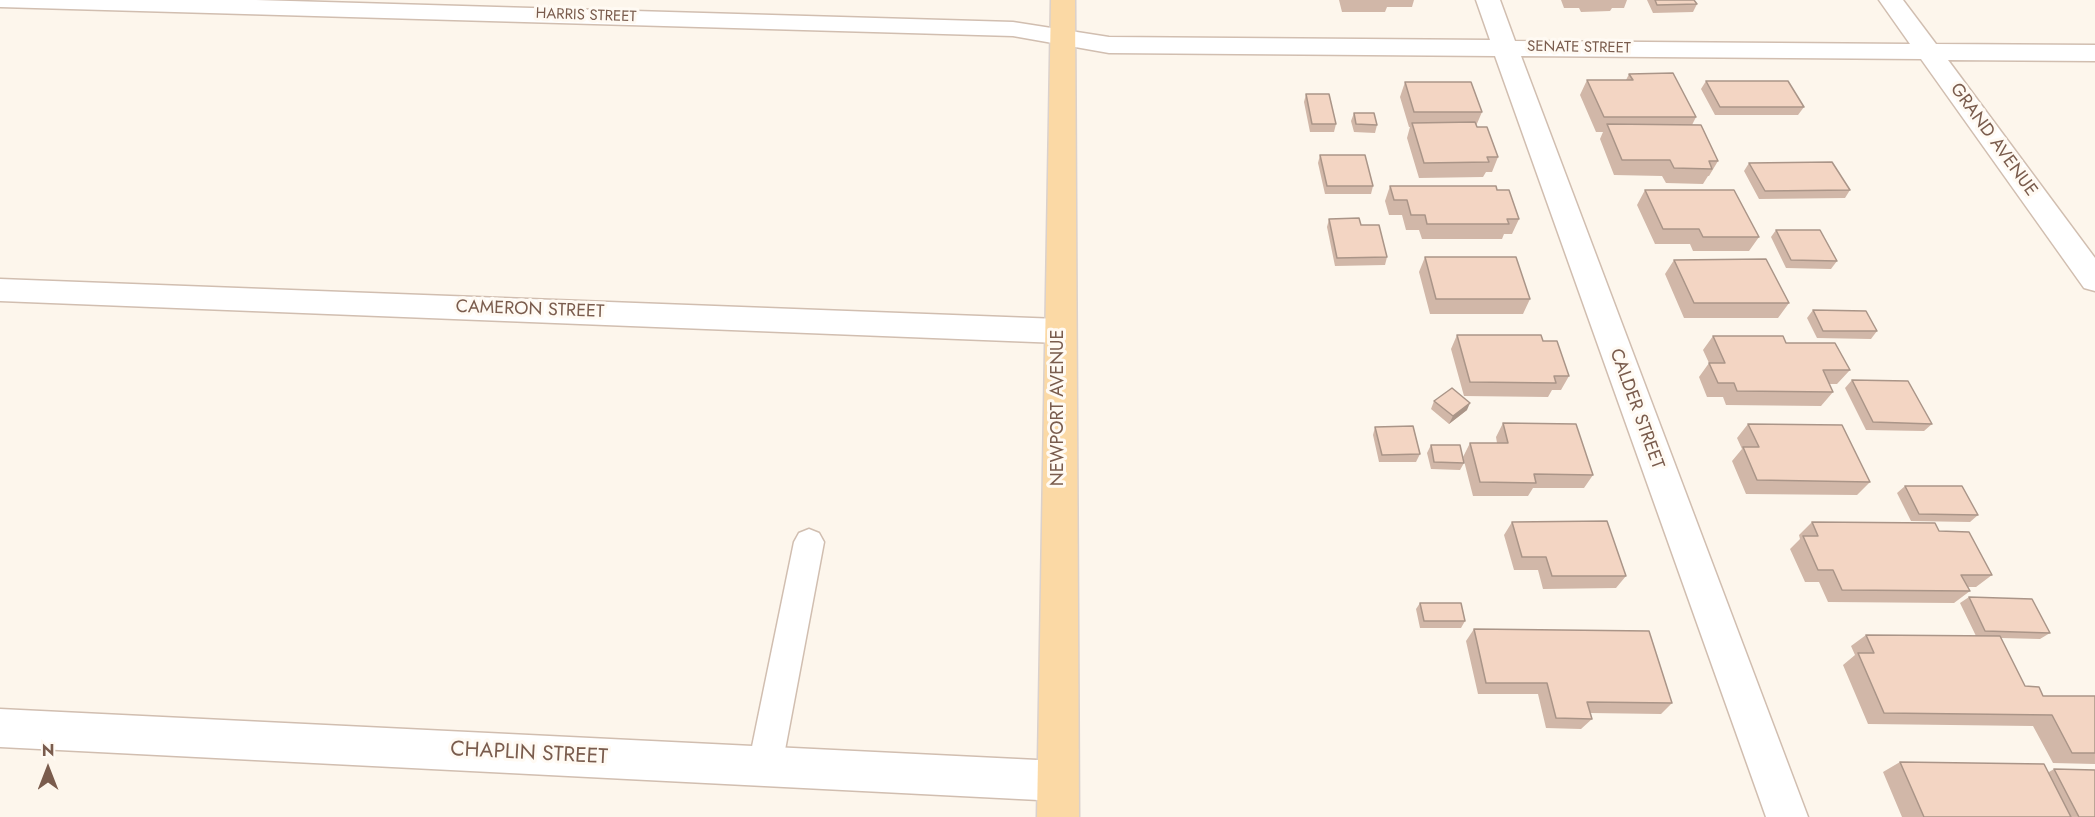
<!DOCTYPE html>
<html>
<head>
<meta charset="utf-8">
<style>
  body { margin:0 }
  #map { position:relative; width:2095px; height:817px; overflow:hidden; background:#fdf6ec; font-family:Jost,sans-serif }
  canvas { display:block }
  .north { position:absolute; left:18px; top:739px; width:60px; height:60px; -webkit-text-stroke:4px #fffaf3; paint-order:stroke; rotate:0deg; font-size:16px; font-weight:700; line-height:24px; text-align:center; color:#7a5c4d }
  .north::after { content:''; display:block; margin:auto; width:21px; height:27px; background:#7a5c4d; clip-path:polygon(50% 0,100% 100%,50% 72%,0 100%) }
</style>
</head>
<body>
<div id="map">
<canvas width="2095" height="817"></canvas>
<div class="north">N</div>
</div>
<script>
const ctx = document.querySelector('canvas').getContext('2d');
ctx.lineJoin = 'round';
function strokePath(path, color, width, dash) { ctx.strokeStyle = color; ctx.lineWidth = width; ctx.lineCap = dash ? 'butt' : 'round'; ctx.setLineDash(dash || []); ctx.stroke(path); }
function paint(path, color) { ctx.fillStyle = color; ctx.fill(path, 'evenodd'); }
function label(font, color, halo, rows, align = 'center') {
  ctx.font = font + ' Jost,sans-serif'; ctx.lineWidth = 6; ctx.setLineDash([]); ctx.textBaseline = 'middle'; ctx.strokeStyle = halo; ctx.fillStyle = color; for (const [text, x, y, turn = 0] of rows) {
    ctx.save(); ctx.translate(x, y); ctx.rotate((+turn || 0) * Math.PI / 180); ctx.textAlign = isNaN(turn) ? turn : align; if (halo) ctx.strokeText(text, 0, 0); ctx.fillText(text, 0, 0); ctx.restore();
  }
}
const service = new Path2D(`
  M 809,529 L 819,533 L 824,542 L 782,766 L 777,778 L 765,782 L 753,778 L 748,766 L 794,542 L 799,533 Z`);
const minor = new Path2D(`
  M 0,0 L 256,0 L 1013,22 L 1109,37 L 1490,40 L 1476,0 L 1500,0 L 1515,41 L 1910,44 L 1879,0 L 1903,0 L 1936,44 L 2095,45 L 2095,61 L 1948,60 L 2095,258 L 2095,291 L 2084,288 L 1921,59 L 1521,56 L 1808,817 L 1766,817 L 1495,56 L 1109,53 L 1013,36 L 0,7 Z
  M 0,279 L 1059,319 L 1070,323 L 1075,331 L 1070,339 L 1059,343 L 0,301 Z
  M 0,709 L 1058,761 L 1072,767 L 1078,781 L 1072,795 L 1058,801 L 0,747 Z`);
const primary = new Path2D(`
  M 1051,0 L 1075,0 L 1079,817 L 1037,817 Z`);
strokePath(service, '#d1beb0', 3);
strokePath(minor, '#d1beb0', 3);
strokePath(primary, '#dad1cd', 3);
paint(service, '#fff');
paint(minor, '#fff');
paint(primary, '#fbd9a5');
paint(new Path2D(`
  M 1339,0 L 1414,0 L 1412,7 L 1387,7 L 1385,12 L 1342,12 Z
  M 1561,0 L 1627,0 L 1624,8 L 1612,8 L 1610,11 L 1581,12 L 1579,8 L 1564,8 Z
  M 1647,0 L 1694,0 L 1697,4 L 1693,12 L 1653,13 Z
  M 1629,74 L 1696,117 L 1692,125 L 1718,161 L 1709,176 L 1708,176 L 1703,184 L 1666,183 L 1662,176 L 1614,175 L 1600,139 L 1603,132 L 1596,132 L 1580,95 L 1587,80 L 1626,80 Z
  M 1706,81 L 1804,107 L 1798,115 L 1715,115 L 1701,89 Z
  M 1405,82 L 1482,112 L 1476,126 L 1498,157 L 1492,172 L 1486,172 L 1483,177 L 1419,178 L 1407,138 L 1410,127 L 1409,127 L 1400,97 Z
  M 1306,94 L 1336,124 L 1334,132 L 1310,132 L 1304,102 Z
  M 1354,113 L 1377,125 L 1375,133 L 1354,132 L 1351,121 Z
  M 1320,155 L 1373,186 L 1371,194 L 1325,194 L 1318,163 Z
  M 1749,163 L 1850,190 L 1845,198 L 1759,199 L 1744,171 Z
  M 1390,186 L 1497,190 L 1519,219 L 1512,234 L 1504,234 L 1502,239 L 1422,239 L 1419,230 L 1406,230 L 1402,215 L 1389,215 L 1385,201 Z
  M 1645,190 L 1759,237 L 1749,251 L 1693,251 L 1690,244 L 1655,244 L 1637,205 Z
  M 1329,219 L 1361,225 L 1387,257 L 1385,265 L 1335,266 L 1327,227 Z
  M 1776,230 L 1837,261 L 1831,269 L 1786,268 L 1771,237 Z
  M 1425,257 L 1530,299 L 1523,314 L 1430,314 L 1419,272 Z
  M 1674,260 L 1789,303 L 1778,318 L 1684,318 L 1665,274 Z
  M 1813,310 L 1877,331 L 1871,339 L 1817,338 L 1807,318 Z
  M 1457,335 L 1543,341 L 1569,376 L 1561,390 L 1552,390 L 1548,397 L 1464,396 L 1451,349 Z
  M 1713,336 L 1850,370 L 1837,384 L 1829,384 L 1833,392 L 1821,406 L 1726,405 L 1723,397 L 1707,397 L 1699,377 L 1709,363 L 1703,350 Z
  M 1852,380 L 1932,424 L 1924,431 L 1866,430 L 1845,388 Z
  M 1434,401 L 1467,410 L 1449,424 L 1431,409 Z
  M 1503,423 L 1593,475 L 1584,488 L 1533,488 L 1528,496 L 1473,496 L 1463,457 L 1470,443 L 1497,443 L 1496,437 Z
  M 1748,424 L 1870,482 L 1857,495 L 1746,494 L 1732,461 L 1742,449 L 1737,438 Z
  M 1375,427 L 1420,454 L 1416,462 L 1379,462 L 1373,435 Z
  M 1431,445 L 1464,463 L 1460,470 L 1431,469 L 1427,453 Z
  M 1905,486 L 1978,515 L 1970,522 L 1911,521 L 1897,493 Z
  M 1512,522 L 1626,576 L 1616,588 L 1543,589 L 1538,570 L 1514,570 L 1504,535 Z
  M 1812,522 L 1939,531 L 1992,575 L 1976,587 L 1968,587 L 1970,591 L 1954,603 L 1828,602 L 1819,582 L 1805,582 L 1790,549 L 1800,539 L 1799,535 Z
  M 1969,597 L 2050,633 L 2040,639 L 2001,638 L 2025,686 L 2043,696 L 2095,696 L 2095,764 L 2053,763 L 2033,726 L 1868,724 L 1843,665 L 1855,655 L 1851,646 L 1866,635 L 1976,636 L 1960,603 Z
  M 1420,603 L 1465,621 L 1461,628 L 1420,628 L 1416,609 Z
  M 1474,629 L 1672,703 L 1661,714 L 1590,713 L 1592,719 L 1581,729 L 1546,728 L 1538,694 L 1478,694 L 1466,641 Z
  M 1900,762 L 2049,772 L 2054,769 L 2095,817 L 1902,817 L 1883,772 Z`), '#d1b7a8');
paint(new Path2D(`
  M 1470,403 L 1467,410 L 1449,424 L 1453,416 Z`), '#aa9588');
const building = new Path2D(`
  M 1655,0 L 1694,0 L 1697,4 L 1657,5 Z
  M 1673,73 L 1696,117 L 1604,117 L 1587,80 L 1633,80 L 1629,74 Z
  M 1706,81 L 1788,81 L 1804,107 L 1720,107 Z
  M 1405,82 L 1471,82 L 1482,112 L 1414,112 Z
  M 1306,94 L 1329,94 L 1336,124 L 1312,124 Z
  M 1354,113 L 1374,113 L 1377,125 L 1356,124 Z
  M 1475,122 L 1477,127 L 1487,127 L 1498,157 L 1487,157 L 1489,162 L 1424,163 L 1412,123 Z
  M 1607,124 L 1701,125 L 1718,161 L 1709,161 L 1712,169 L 1674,168 L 1670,160 L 1622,160 Z
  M 1320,155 L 1365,155 L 1373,186 L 1327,186 Z
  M 1832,162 L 1850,190 L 1765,191 L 1749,163 Z
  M 1390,186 L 1496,186 L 1497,190 L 1509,190 L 1519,219 L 1507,219 L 1509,224 L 1427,224 L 1425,215 L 1411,215 L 1407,200 L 1394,200 Z
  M 1645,190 L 1734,190 L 1759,237 L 1703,237 L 1699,229 L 1663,229 Z
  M 1359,218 L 1361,225 L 1379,225 L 1387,257 L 1337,258 L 1329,219 Z
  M 1776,230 L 1820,230 L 1837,261 L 1791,260 Z
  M 1425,257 L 1516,257 L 1530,299 L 1436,299 Z
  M 1766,259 L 1789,303 L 1694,303 L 1674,260 Z
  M 1813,310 L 1866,311 L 1877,331 L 1823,331 Z
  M 1457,335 L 1541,335 L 1543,341 L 1557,341 L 1569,376 L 1554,376 L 1556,383 L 1470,382 Z
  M 1713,336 L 1783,336 L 1786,343 L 1835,343 L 1850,370 L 1823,370 L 1833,392 L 1737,391 L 1734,383 L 1718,383 L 1709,363 L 1725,363 Z
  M 1852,380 L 1908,381 L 1932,424 L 1873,422 Z
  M 1452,388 L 1470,403 L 1453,416 L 1434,401 Z
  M 1503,423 L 1576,424 L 1593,475 L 1534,474 L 1536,483 L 1480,482 L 1470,443 L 1508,443 Z
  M 1748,424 L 1842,425 L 1870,482 L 1757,480 L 1743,447 L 1759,447 Z
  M 1413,426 L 1420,454 L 1382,455 L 1375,427 Z
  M 1431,445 L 1460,445 L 1464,463 L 1434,462 Z
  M 1905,486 L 1962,486 L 1978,515 L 1919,514 Z
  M 1607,521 L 1626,576 L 1552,576 L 1546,557 L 1522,557 L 1512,522 Z
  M 1812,522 L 1935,523 L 1939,531 L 1969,532 L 1992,575 L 1961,575 L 1970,591 L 1842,590 L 1833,570 L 1818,570 L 1803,536 L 1818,536 Z
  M 1969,597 L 2032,599 L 2050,633 L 1985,631 Z
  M 1420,603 L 1461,603 L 1465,621 L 1424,621 Z
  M 1474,629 L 1649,631 L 1672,703 L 1587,702 L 1592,719 L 1556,718 L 1547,683 L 1486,683 Z
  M 1866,635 L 2000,636 L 2025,686 L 2039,687 L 2043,696 L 2095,696 L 2095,753 L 2072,753 L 2052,715 L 1884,713 L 1858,653 L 1874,653 Z
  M 1900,762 L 2044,764 L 2071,817 L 1924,817 Z
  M 2054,769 L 2095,770 L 2095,817 L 2079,817 Z`);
paint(building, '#f3d5c3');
strokePath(building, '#aa9588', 1.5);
label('15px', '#7a5c4d', '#fffaf3', [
  ["HARRIS STREET",586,16,2],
  ["SENATE STREET",1579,48,1]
]);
label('18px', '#7a5c4d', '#fffaf3', [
  ["GRAND AVENUE",1993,140,54],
  ["CAMERON STREET",530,310,2],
  ["NEWPORT AVENUE",1059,408,-90],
  ["CALDER STREET",1636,409,70]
]);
label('21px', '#7a5c4d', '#fffaf3', [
  ["CHAPLIN STREET",529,754,3]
]);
</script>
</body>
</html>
